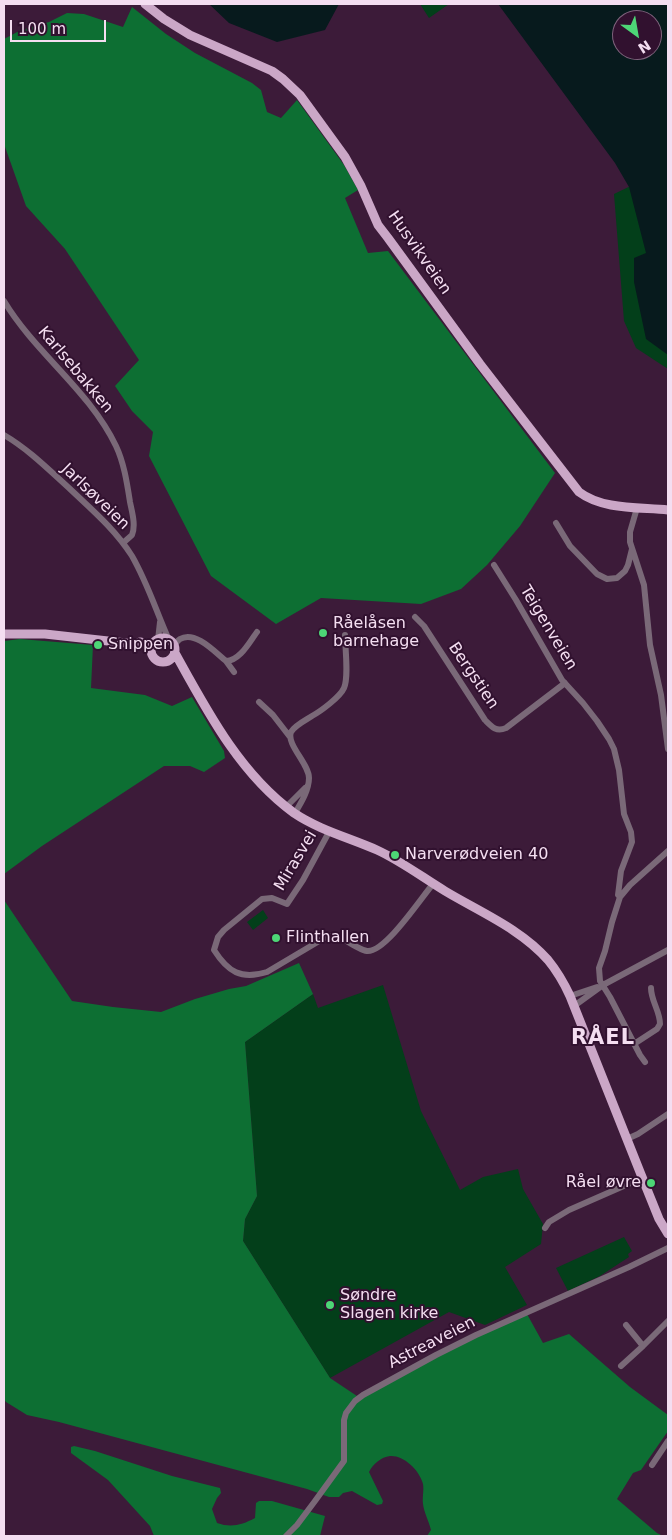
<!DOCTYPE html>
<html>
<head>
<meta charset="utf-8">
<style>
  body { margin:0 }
  #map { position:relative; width:672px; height:1540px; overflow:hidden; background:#3c1b39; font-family:"DejaVu Sans",sans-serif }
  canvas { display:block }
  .frame { position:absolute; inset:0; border:5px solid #f4def1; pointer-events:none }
  .north { position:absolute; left:612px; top:10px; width:50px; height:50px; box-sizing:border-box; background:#31112f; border:1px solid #7f637d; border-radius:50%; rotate:148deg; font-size:14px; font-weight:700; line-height:20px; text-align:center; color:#f4def1 }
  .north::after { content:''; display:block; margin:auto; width:18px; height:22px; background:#4dd676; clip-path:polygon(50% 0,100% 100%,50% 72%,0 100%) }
  .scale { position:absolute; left:10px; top:20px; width:96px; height:22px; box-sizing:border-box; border:2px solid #f4def1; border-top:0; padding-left:6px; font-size:15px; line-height:18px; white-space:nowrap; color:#f4def1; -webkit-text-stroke:4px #31112f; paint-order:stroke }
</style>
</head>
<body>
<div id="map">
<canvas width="672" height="1540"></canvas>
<div class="frame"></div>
<div class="north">N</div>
<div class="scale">100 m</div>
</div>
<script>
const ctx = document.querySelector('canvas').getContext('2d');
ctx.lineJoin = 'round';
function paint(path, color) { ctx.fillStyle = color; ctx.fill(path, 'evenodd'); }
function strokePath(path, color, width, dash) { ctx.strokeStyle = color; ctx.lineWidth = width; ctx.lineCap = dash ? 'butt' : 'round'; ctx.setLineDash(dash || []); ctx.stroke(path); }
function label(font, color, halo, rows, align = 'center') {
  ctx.font = font + ' "DejaVu Sans",sans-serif'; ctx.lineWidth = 4; ctx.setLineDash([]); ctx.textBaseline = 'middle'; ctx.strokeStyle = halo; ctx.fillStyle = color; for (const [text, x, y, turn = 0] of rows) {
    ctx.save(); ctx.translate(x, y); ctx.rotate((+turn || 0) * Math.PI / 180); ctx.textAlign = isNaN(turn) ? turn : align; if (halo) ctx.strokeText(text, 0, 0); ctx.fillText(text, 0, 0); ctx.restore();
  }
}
paint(new Path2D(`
  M 420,4 L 449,4 L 429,18 Z
  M 668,168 L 668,369 L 636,348 L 624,321 L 614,194 Z
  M 263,910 L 268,918 L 253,930 L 247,922 Z
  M 383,985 L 421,1111 L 460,1190 L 483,1177 L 518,1169 L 523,1189 L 543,1224 L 541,1244 L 505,1267 L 527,1305 L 485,1325 L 449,1312 L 330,1378 L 243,1241 L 245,1219 L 257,1196 L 245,1042 L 313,994 L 318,1008 Z
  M 624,1237 L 632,1251 L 628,1254 L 629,1257 L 600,1276 L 568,1291 L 556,1268 Z`), '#033f1a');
paint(new Path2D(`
  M 132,7 L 166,34 L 195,53 L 252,83 L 261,90 L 267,112 L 281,118 L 297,100 L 344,165 L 358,190 L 345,198 L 368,253 L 388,251 L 555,473 L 520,526 L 487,565 L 461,589 L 421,604 L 321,598 L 276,624 L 211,576 L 149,456 L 153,432 L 132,411 L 115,386 L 139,360 L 65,249 L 26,206 L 4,144 L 4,39 L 21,30 L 49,22 L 67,13 L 84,14 L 123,27 Z
  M 20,639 L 93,645 L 91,688 L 145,695 L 172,706 L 192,697 L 224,751 L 225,758 L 204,772 L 190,766 L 164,766 L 42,846 L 4,874 L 4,641 Z
  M 4,900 L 72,1001 L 113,1007 L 161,1012 L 195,999 L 229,989 L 246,986 L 299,963 L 313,994 L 245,1042 L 257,1196 L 245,1219 L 243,1241 L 330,1378 L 360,1398 L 475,1337 L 527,1314 L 543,1343 L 569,1334 L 630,1387 L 668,1415 L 668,1431 L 641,1470 L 633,1473 L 617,1499 L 657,1533 L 663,1536 L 427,1536 L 431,1530 C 429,1521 424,1513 423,1504 C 422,1496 425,1487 422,1481 C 418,1469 403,1455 390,1456 C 381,1457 373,1464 369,1472 L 383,1501 L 382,1504 L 377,1505 L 352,1491 L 343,1493 L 339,1497 L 329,1497 L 307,1489 L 59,1422 L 27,1415 L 6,1402 L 4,1399 Z
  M 74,1446 L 95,1451 L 172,1476 L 220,1488 L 221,1493 L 217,1498 L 212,1509 L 217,1523 C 231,1528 242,1525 255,1518 L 256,1503 L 259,1501 L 272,1501 L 325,1516 L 320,1536 L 154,1536 L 150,1526 L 108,1480 L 71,1453 L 71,1447 Z`), '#0d6f33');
paint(new Path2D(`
  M 209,4 L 339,4 L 325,30 L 277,42 L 229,23 Z
  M 498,4 L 668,4 L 668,355 L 646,339 L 634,282 L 634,258 L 646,253 L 629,187 L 615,163 ZM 622,20 L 652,20 L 652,50 L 622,50 Z`), '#071a1d');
strokePath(new Path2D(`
  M 4,301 C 36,354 89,390 116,446 C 124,463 127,483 130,502 C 132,512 136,525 132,535 L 123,543
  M 4,435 C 28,449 48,469 69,488 C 91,509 115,529 132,556 C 148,584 156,611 169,640
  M 637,508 L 630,532 L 630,542 L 644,585 L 650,645 L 661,695 L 668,749
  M 556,523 L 570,546 L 597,574 L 607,579 L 617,578 L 625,571 L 628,565 L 632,549
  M 494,565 L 516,600 L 562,680 L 583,703 L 597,721 L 609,739 L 614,749 L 619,770 L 624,814 L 631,832 L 632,842 L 621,871 L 618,895 L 620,897
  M 415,617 L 424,626 L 485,720 C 492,727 496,732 506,728 L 565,683
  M 158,640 L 160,622
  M 174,645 C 176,643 177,641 180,639 C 195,630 215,652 226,661 C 240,661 250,641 257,632
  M 226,661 L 234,672
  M 259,702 L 273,715 L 290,737
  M 286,807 L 305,788
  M 295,813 C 301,803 309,790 309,778 C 309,764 286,744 291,732 C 295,725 306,720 312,716 C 321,711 340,697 344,688 C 349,677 345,648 345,635
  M 329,832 L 303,880 L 287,904 L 272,898 L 262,899 L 224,930 L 218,937 L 214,950 C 228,972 241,980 267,972 L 326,937 L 337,935 C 344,939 359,950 367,951 C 385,953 421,898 433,884
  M 570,996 L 597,987
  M 574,1006 L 603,985 L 668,950
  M 634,1044 L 657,1029 L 660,1024 C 660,1011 651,1001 651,988
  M 645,1062 L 640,1055 L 610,997 L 600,981 L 599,968 L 605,951 L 612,922 L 620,897 L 630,885 L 668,851
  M 627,1139 L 638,1134 L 668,1114
  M 545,1228 L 549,1222 L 569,1210 L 642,1178
  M 626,1325 L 643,1346 L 668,1321
  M 621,1366 L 643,1346
  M 652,1465 L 668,1441
  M 286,1536 L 297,1525 L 315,1501 L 344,1461 L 344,1420 L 346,1413 L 355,1401 L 363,1395 L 436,1355 L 476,1335 L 629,1267 L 668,1248`), '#7a6978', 6);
strokePath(new Path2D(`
  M 145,4 L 164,19 L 190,35 L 272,71 L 283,79 L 300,95 L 345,157 L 361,186 L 378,225 L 388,238 L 480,364 L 579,492 C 603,510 639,507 668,510
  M 4,634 L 45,634 L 135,644 L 140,642 L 153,645
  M151 650a12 12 0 1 1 24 0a12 12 0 1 1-24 0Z
  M 175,653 C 207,711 240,774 294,813 C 319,830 350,838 377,850 C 401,861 422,877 445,891 C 480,912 521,929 548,960 C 557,971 564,983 570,996 L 640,1172 L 659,1219 L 668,1234`), '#cba7c7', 9);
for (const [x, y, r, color] of [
  [323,633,5,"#4dd676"],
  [98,645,5,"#4dd676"],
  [395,855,5,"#4dd676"],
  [276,938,5,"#4dd676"],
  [651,1183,5,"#4dd676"],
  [330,1305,5,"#4dd676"]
]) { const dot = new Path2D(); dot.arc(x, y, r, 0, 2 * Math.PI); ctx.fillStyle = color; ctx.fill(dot); strokePath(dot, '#31112f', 2); }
label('16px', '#f4def1', '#31112f', [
  ["Husvikveien",419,253,55],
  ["Karlsebakken",75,370,50],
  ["Jarlsøveien",95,497,44],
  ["Teigenveien",548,628,59],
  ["Bergstien",473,676,56],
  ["Mirasvei",296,861,-59],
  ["Astreaveien",432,1343,-27]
]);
label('16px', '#f4def1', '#31112f', [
  ["Råelåsen",333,624],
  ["barnehage",333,642],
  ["Snippen",108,645],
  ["Narverødveien 40",405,855],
  ["Flinthallen",286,938],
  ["Råel øvre",641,1183,"right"],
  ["Søndre",340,1296],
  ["Slagen kirke",340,1314]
], 'left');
ctx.letterSpacing = '1px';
label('bold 21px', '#f4def1', '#31112f', [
  ["RÅEL",603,1039]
]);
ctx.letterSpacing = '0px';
</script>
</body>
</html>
